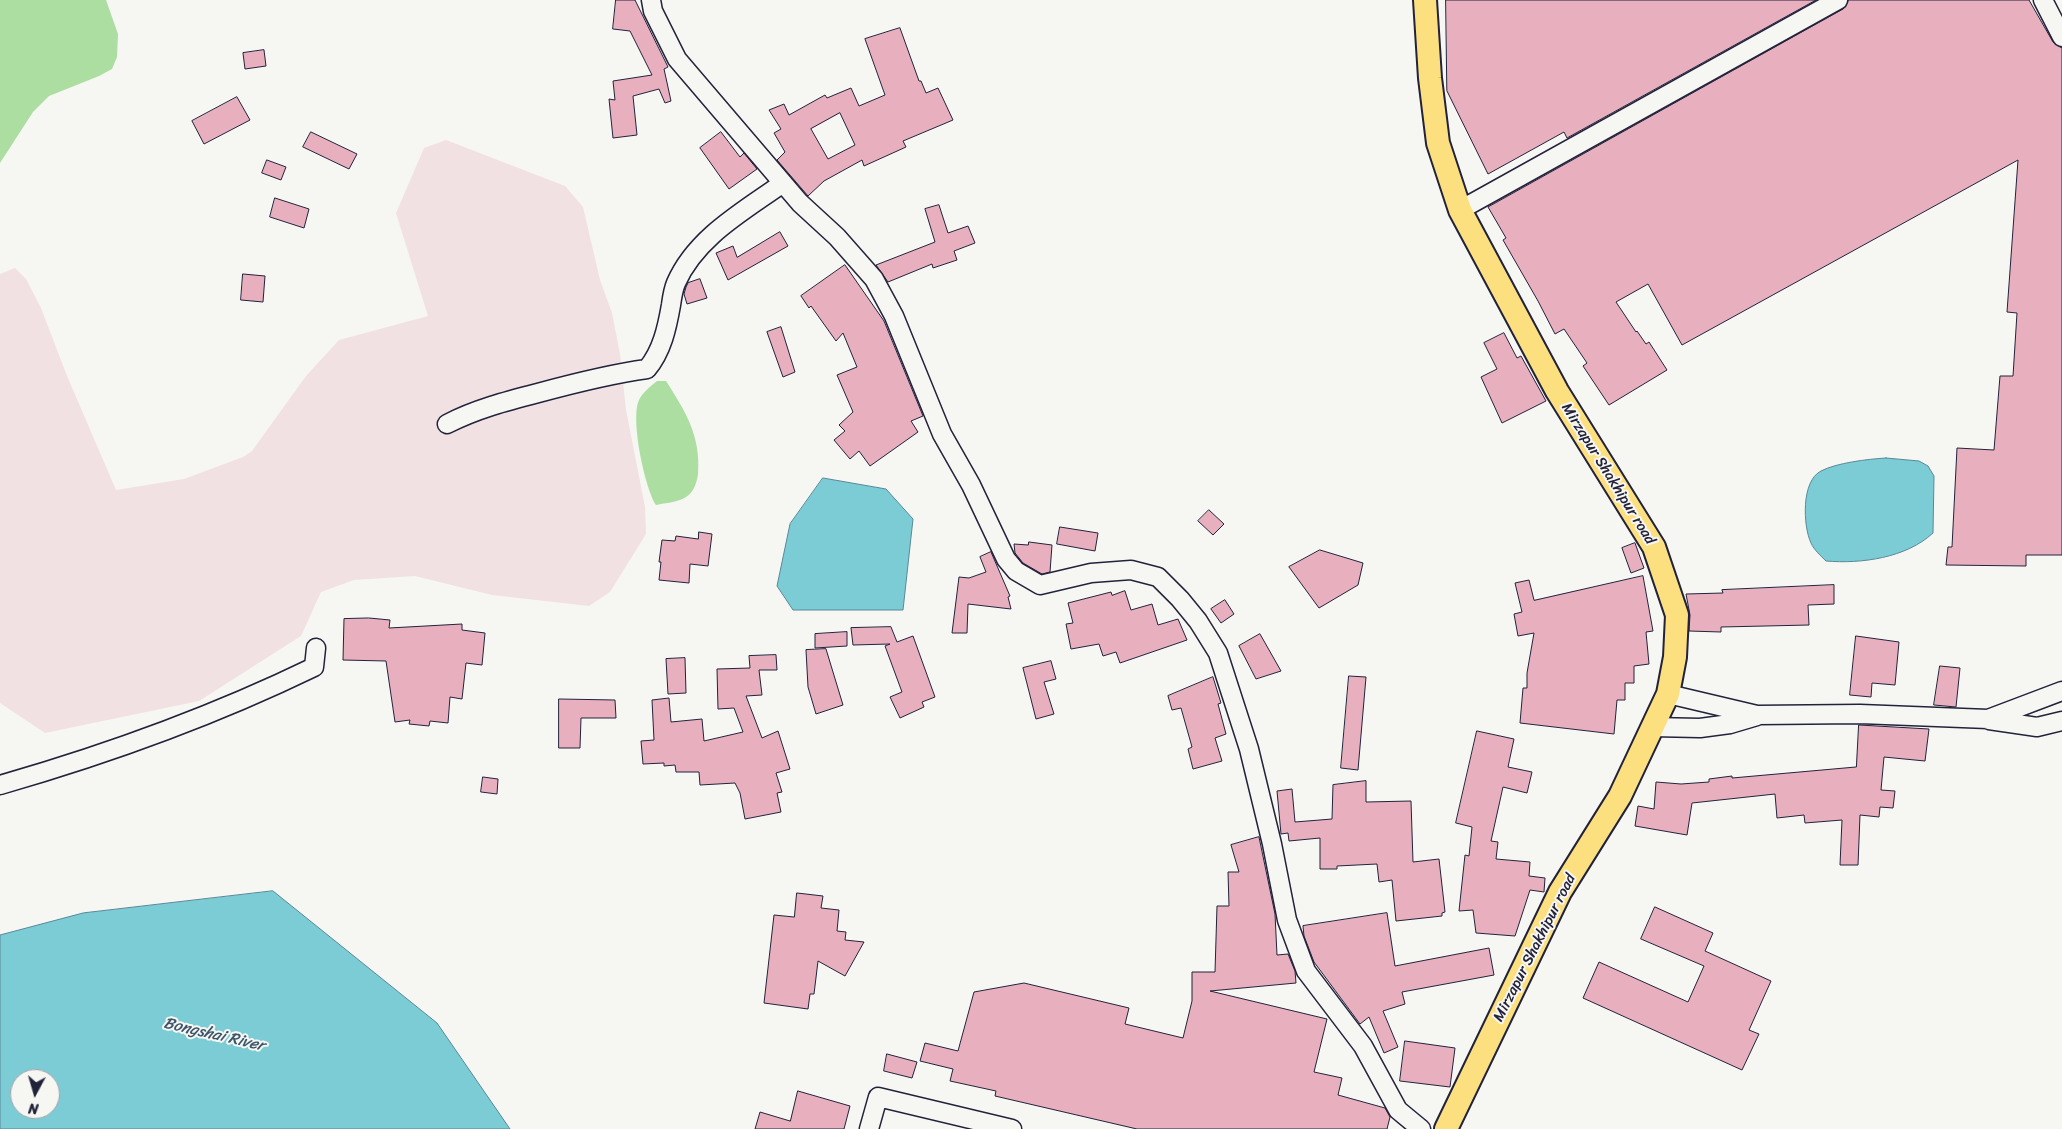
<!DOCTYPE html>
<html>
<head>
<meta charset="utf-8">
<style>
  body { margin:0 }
  #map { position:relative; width:2062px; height:1129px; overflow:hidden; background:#f6f6f2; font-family:Sriracha,sans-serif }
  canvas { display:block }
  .north { position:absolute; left:10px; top:1069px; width:50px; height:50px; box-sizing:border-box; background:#f6f6f2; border:1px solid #a1a1a9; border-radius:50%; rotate:186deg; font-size:14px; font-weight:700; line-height:20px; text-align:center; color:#22223b }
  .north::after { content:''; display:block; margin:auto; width:18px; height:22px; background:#22223b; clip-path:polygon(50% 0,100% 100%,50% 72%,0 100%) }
</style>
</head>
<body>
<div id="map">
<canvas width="2062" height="1129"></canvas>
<div class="north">N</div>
</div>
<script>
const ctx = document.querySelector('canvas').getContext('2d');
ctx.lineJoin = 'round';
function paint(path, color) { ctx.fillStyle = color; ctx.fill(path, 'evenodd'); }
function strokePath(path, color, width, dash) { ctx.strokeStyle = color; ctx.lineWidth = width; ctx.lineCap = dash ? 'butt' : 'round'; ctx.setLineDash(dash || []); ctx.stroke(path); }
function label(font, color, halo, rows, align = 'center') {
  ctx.font = font + ' Sriracha,sans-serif'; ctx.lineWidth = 4; ctx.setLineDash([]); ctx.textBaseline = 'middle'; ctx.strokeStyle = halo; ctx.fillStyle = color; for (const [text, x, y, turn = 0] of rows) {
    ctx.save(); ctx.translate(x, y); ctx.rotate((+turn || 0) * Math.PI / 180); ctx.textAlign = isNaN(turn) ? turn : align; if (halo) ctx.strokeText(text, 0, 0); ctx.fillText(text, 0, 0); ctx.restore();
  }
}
paint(new Path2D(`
  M 446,140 L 565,186 L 583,207 L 600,280 L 612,313 L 620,354 L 626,410 L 645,507 L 646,534 L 610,592 L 589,606 L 492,595 L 415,576 L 354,580 L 321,592 L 301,636 L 199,701 L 45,733 L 0,703 L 0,274 L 15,268 L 26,279 L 41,308 L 67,376 L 116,490 L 184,479 L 243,457 L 252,451 L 306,376 L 339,340 L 428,316 L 396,213 L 424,148 Z`), '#f2e1e3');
paint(new Path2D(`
  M 0,0 L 106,0 L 118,34 L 117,57 L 112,69 L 99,76 L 49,96 L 33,112 L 0,163 Z
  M 657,381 L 666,381 C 686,412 701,437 698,474 C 697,482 694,492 686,497 C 679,502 665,503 656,505 C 645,488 630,419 639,400 C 642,393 651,386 657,381 Z`), '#abdea0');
const water = new Path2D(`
  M 1886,458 L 1919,461 L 1928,466 L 1934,476 L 1933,533 C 1906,558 1861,564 1826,561 C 1821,556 1814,550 1811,543 C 1803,526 1801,481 1821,471 C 1836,463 1868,459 1886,458 Z
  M 823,478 L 886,489 L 913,519 L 903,610 L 793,610 L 777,586 L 790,524 Z
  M 273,891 L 437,1023 L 510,1129 L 0,1129 L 0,935 L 83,913 ZM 20,1079 L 50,1079 L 50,1109 L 20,1109 Z`);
paint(water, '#7cccd6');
strokePath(water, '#588898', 1);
const building = new Path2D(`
  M 616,0 L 635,0 L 668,67 L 664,69 L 671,101 L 665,103 L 659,89 L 633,96 L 637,135 L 613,138 L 609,99 L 615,100 L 613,81 L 652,75 L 630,31 L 613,29 Z
  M 1446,0 L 1816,0 L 1567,138 L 1564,132 L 1488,174 L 1447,91 Z
  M 1849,0 L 2029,0 L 2053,42 L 2062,48 L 2062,555 L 2026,555 L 2026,566 L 1946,565 L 1948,547 L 1952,547 L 1957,448 L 1994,450 L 2000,376 L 2013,376 L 2017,313 L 2007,312 L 2018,160 L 1682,345 L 1648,284 L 1616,302 L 1636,332 L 1637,331 L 1646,344 L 1649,342 L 1667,370 L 1609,405 L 1583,366 L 1587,363 L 1564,329 L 1555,334 L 1538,301 L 1503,240 L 1506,238 L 1488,207 L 1843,9 Z
  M 900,28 L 919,81 L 921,81 L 926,93 L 938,88 L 953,120 L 903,141 L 906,147 L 864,166 L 862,160 L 824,181 L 808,196 L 777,160 L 785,152 L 774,133 L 781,129 L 769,110 L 784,104 L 789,115 L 825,95 L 827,98 L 851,88 L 859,106 L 885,95 L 865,39 ZM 840,113 L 855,145 L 828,159 L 811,129 Z
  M 264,50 L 266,66 L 245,69 L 243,53 Z
  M 237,97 L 250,120 L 204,144 L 192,121 Z
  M 311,132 L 357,154 L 349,169 L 303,147 Z
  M 721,132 L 740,157 L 744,153 L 757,169 L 729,189 L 700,148 Z
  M 267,160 L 286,167 L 281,180 L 262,173 Z
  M 275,198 L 309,209 L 304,228 L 270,217 Z
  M 939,205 L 948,233 L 968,226 L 975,243 L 954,251 L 957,260 L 933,268 L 932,264 L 888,282 L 876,265 L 935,242 L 925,209 Z
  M 780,232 L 788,246 L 728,280 L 716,253 L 733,246 L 737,257 Z
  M 845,265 L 884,321 L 923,416 L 911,421 L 918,432 L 870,466 L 859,451 L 850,459 L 834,440 L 845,431 L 839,425 L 853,412 L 837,375 L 857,367 L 843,333 L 836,341 L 811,306 L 809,308 L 801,296 Z
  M 243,274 L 265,276 L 263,302 L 241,300 Z
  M 700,279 L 707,298 L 687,304 L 684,294 L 686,287 L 688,283 Z
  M 781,327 L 795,372 L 783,377 L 767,332 Z
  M 1504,333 L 1517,358 L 1521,356 L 1546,401 L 1502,423 L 1481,377 L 1497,369 L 1484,343 Z
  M 1209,510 L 1224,524 L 1213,535 L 1198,521 Z
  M 1060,527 L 1098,533 L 1095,551 L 1057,544 Z
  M 699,532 L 712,534 L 708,566 L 690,564 L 689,583 L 659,580 L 661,562 L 659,562 L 662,540 L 675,541 L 676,536 L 698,539 Z
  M 1029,542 L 1052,545 L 1050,572 L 1042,574 L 1023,563 L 1015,553 L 1014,544 L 1028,545 Z
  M 1635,543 L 1644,568 L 1631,573 L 1622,548 Z
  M 1320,550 L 1363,563 L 1358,585 L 1319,608 L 1289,567 Z
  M 991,552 L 1010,596 L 1008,597 L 1011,609 L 968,604 L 967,633 L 952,633 L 959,577 L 969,578 L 986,572 L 980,557 Z
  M 1643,576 L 1653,631 L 1646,632 L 1649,664 L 1634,666 L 1634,683 L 1625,683 L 1625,700 L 1617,700 L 1614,734 L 1520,723 L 1523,688 L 1527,688 L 1527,673 L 1534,633 L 1518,636 L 1514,614 L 1522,612 L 1515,583 L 1529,580 L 1534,600 Z
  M 1834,585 L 1834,604 L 1808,605 L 1809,625 L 1721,627 L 1721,632 L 1689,631 L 1690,615 L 1686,594 L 1723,593 L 1722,590 Z
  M 1125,591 L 1131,610 L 1152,604 L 1158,625 L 1178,619 L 1187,640 L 1120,663 L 1116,652 L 1103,656 L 1099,644 L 1071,649 L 1066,624 L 1073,623 L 1068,603 L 1111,592 L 1112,595 Z
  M 1225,600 L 1234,614 L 1221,623 L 1211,609 Z
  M 369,618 L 390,620 L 389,628 L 462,624 L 462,630 L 485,633 L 482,665 L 466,663 L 462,699 L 450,697 L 448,723 L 430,721 L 429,726 L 409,724 L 410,720 L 395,722 L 386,661 L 343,660 L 344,619 Z
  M 891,627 L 897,642 L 913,636 L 935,697 L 922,702 L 924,707 L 900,718 L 890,697 L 902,692 L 885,646 L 890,644 L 853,645 L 851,628 Z
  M 847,632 L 847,646 L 815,648 L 815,634 Z
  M 1260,634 L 1281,671 L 1256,679 L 1239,646 Z
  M 1856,636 L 1899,642 L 1895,685 L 1872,683 L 1871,697 L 1850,695 Z
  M 826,649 L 843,705 L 816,714 L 808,687 L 806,650 Z
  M 776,655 L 777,670 L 759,670 L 762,695 L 746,696 L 762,738 L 778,731 L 790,769 L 776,773 L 782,792 L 777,793 L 781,812 L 745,819 L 740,793 L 735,783 L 700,785 L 699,772 L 676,772 L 675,765 L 664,766 L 664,763 L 643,764 L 641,741 L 654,740 L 652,700 L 669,698 L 671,722 L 702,719 L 704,741 L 743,732 L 734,708 L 718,709 L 717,669 L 750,668 L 749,656 Z
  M 685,658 L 686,693 L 668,694 L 666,659 Z
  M 1051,661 L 1056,679 L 1044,682 L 1054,714 L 1036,719 L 1023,668 Z
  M 1940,666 L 1960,668 L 1956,707 L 1934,705 Z
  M 1349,676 L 1366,677 L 1358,770 L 1341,768 Z
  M 1213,677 L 1221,703 L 1218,704 L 1226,734 L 1215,738 L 1222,761 L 1193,769 L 1188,749 L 1192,747 L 1181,708 L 1172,710 L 1168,696 Z
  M 559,699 L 615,700 L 616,718 L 581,718 L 580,748 L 559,748 Z
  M 1859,725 L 1929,729 L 1925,761 L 1884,757 L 1881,790 L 1895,791 L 1893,808 L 1880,807 L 1879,817 L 1860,815 L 1858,865 L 1840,865 L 1842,820 L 1805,823 L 1804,815 L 1777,818 L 1775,794 L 1692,803 L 1687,835 L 1635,826 L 1638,806 L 1654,809 L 1656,782 L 1681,784 L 1709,782 L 1709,779 L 1732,776 L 1732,778 L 1856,767 Z
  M 1477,731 L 1514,739 L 1508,767 L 1532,772 L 1527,793 L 1503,787 L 1491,841 L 1498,842 L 1496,859 L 1530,862 L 1529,876 L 1545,878 L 1544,892 L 1530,890 L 1515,936 L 1476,933 L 1473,910 L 1459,911 L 1465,855 L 1469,856 L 1472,827 L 1456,823 Z
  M 483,777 L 498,779 L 497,794 L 481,792 Z
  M 1366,781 L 1366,802 L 1411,801 L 1413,862 L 1439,859 L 1445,912 L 1442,913 L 1442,916 L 1396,921 L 1392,880 L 1379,882 L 1377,864 L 1337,866 L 1337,869 L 1320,869 L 1320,838 L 1289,841 L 1288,833 L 1281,834 L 1277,791 L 1292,789 L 1295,822 L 1332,819 L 1333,785 Z
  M 1259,837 L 1275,914 L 1277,955 L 1288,954 L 1295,971 L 1296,983 L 1210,991 L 1327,1019 L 1314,1072 L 1342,1078 L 1338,1095 L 1385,1108 L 1390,1117 L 1387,1129 L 1137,1129 L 995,1096 L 996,1091 L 950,1081 L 953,1069 L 920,1061 L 925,1043 L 958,1051 L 974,992 L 1024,983 L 1129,1008 L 1125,1024 L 1183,1038 L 1192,1001 L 1192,972 L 1215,972 L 1217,906 L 1229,906 L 1228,872 L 1239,872 L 1231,845 Z
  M 797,893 L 823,896 L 821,908 L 839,910 L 837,931 L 846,932 L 845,940 L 864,942 L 845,976 L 818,961 L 814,994 L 810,994 L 808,1009 L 764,1003 L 774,915 L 794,917 Z
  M 1655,907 L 1713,933 L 1705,951 L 1771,981 L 1749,1030 L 1759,1034 L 1742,1070 L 1583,998 L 1599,962 L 1688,1002 L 1704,966 L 1641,939 Z
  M 1387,913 L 1395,966 L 1489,948 L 1494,975 L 1402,992 L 1405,1004 L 1383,1011 L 1398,1047 L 1384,1053 L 1369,1017 L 1360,1024 L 1314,962 L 1304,936 L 1303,926 Z
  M 1405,1041 L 1455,1048 L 1450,1087 L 1400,1081 Z
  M 887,1054 L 917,1062 L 912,1078 L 884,1071 Z
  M 798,1091 L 850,1106 L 844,1129 L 755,1129 L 760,1112 L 790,1121 Z`);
paint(building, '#e8afbf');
strokePath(building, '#22223b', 1);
const minor = new Path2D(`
  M 651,0 L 653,11 L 677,59 L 800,203 L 837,237 L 874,279 L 894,316 L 942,434 L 971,485 L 1006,559 L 1016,571 L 1040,585 L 1091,573 L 1131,570 L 1158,577 L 1180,599 L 1198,621 L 1218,653 L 1249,749 L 1272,844 L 1287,920 L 1306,971 L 1363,1046 L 1398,1110 L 1421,1129
  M 2043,0 L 2062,37
  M 1460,210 L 1838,0
  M 447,424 C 476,409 507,401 538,393 C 575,383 610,374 647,369 C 662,351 667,328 671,305 C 672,298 673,290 676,283 C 696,237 744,211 783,183
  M 1668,694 L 1757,715 L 1860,714 L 1988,719 L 2062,691
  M 1989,720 L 2037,727 L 2062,721
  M 1652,727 L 1700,728 L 1730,724 L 1757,716
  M 0,785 C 108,754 213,716 314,667 L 316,648
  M 869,1129 L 878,1097 L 1012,1129`);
const major = new Path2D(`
  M 1425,0 L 1430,78 L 1438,143 L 1460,210 L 1557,391 L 1654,547 L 1677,615 L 1675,657 L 1668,694 L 1620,796 L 1560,892 L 1446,1129`);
strokePath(minor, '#22223b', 21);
strokePath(major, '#22223b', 26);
strokePath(minor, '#f6f6f2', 18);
strokePath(major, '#fce080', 22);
label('15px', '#22223b', '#f6f6f2', [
  ["Mirzapur Shakhipur road",1608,474,58],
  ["Mirzapur Shakhipur road",1535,948,-63]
]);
label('italic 16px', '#3d556a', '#f6f6f2', [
  ["Bongshai River",214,1035,13]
]);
</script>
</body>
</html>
